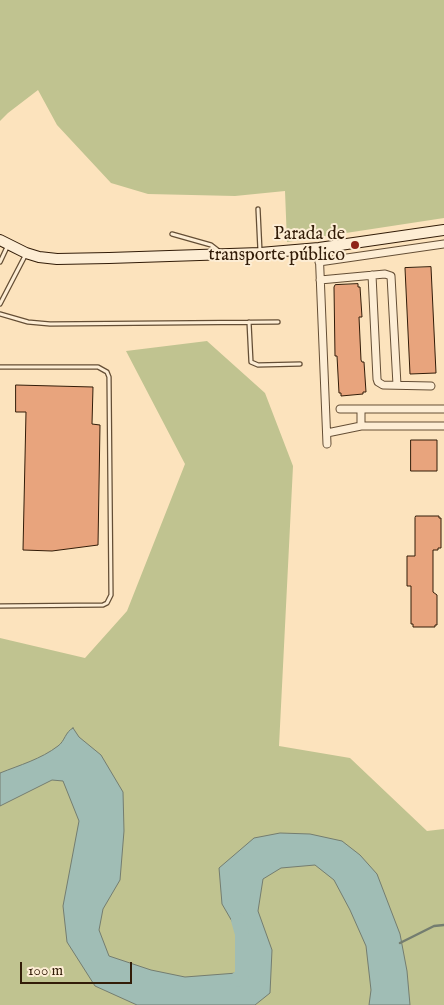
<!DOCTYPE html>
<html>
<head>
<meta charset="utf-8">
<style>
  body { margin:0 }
  #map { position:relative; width:444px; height:1005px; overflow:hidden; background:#fce3bd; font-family:"IM FELL English",serif }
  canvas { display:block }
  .scale { position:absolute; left:20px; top:962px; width:112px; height:22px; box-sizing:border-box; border:2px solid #321c08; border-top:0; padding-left:6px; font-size:15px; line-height:18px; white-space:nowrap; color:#321c08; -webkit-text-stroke:4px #fdedd4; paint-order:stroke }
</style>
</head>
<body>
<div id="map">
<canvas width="444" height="1005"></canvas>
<div class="scale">100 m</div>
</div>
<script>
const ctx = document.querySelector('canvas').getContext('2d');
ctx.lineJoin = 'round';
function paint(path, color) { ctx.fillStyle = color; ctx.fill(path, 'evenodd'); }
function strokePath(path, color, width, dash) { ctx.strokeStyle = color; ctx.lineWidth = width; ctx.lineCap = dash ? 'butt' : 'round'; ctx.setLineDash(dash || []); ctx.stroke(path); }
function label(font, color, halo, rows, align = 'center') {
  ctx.font = font + ' "IM FELL English",serif'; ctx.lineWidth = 4; ctx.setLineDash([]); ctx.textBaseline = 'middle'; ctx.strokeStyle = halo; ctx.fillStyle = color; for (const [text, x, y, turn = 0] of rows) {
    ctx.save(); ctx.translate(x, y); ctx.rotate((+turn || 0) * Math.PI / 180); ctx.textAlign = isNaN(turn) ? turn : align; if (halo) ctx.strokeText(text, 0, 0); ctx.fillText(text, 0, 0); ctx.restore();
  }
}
paint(new Path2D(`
  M 0,0 L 444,0 L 444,218 L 287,242 L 285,191 L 235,196 L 148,194 L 111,183 L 57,125 L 38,90 L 8,113 L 0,121 Z
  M 207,341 L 265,393 L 293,466 L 279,746 L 350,758 L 427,831 L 444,829 L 444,1005 L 0,1005 L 0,638 L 85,658 L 127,611 L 185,464 L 126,351 Z`), '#c0c390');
const water = new Path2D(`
  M 73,728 L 79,737 L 101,755 L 123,792 L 124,831 L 120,880 L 103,909 L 99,930 L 109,956 L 151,970 L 185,977 L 237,973 L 248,956 L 244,942 L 222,904 L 219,868 L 254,838 L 280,833 L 310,834 L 342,841 L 360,855 L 377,874 L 400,934 L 407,971 L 410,1005 L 369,1005 L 371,990 L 366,946 L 350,910 L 334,880 L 315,865 L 281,868 L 263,879 L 258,911 L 272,950 L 270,993 L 255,1005 L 137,1005 L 95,986 L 67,942 L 63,906 L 79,821 L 63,781 L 52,780 L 0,806 L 0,773 C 20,765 41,759 58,746 C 65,741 65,732 73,728 Z`);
paint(water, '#a0bdb5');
strokePath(water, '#747d70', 1);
strokePath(new Path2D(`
  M 400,943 L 434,926 L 444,925`), '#747d70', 2.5);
strokePath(new Path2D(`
  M 236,980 L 242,975 L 242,934 L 238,920`), '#a0bdb5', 14);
const building = new Path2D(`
  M 431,267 L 436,373 L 410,374 L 405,268 Z
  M 358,284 L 358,287 L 360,287 L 362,317 L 359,317 L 361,360 L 362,362 L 364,362 L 366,392 L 363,392 L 363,394 L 341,396 L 341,393 L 339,393 L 337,356 L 335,356 L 334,287 L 335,285 Z
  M 16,385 L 93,387 L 92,424 L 100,425 L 98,545 L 52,551 L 23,550 L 26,412 L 16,412 Z
  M 411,440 L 437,440 L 437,471 L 411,471 Z
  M 416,516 L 439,516 L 439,518 L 441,518 L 441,548 L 438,548 L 438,550 L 433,550 L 433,592 L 437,595 L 437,625 L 435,625 L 435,627 L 413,627 L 413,624 L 411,624 L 411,586 L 407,586 L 407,556 L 415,556 L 415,518 Z`);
paint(building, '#e8a47d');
strokePath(building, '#321c08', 1);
const lane = new Path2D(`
  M 258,209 L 260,251
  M 172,234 L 211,245 L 220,252
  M 0,262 L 8,245
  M 0,304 L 26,254
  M 0,314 L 28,322 L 50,324 L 278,322
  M 249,322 L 251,362 L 258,365 L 300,364
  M 0,367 L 98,367 L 107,372 L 109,377 L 111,595 L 107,603 L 103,605 L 0,606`);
const street = new Path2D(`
  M 319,248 L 327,444
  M 319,262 L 444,244
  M 372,275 L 377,379 L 378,382 L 383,385 L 431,386
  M 320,280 L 385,274 L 391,276 L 397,385
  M 340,409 L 444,409
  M 361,426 L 361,409
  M 327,433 L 361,426 L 444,426`);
const secondary = new Path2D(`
  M 0,240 L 26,253 L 39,257 L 57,259 L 109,258 L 260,253 L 319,248 L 444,230`);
strokePath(lane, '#644e35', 5.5);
strokePath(street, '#644e35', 9);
strokePath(secondary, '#321c08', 12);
strokePath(lane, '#fdedd4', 3);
strokePath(street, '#fdedd4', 7);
strokePath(secondary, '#fdedd4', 10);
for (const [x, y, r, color] of [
  [355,245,5,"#8f2418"]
]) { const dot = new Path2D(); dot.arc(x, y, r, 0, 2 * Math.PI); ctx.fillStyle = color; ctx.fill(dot); strokePath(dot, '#fdedd4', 2); }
label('18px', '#321c08', '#fdedd4', [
  ["Parada de",345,235],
  ["transporte público",345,256]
], 'right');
</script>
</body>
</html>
